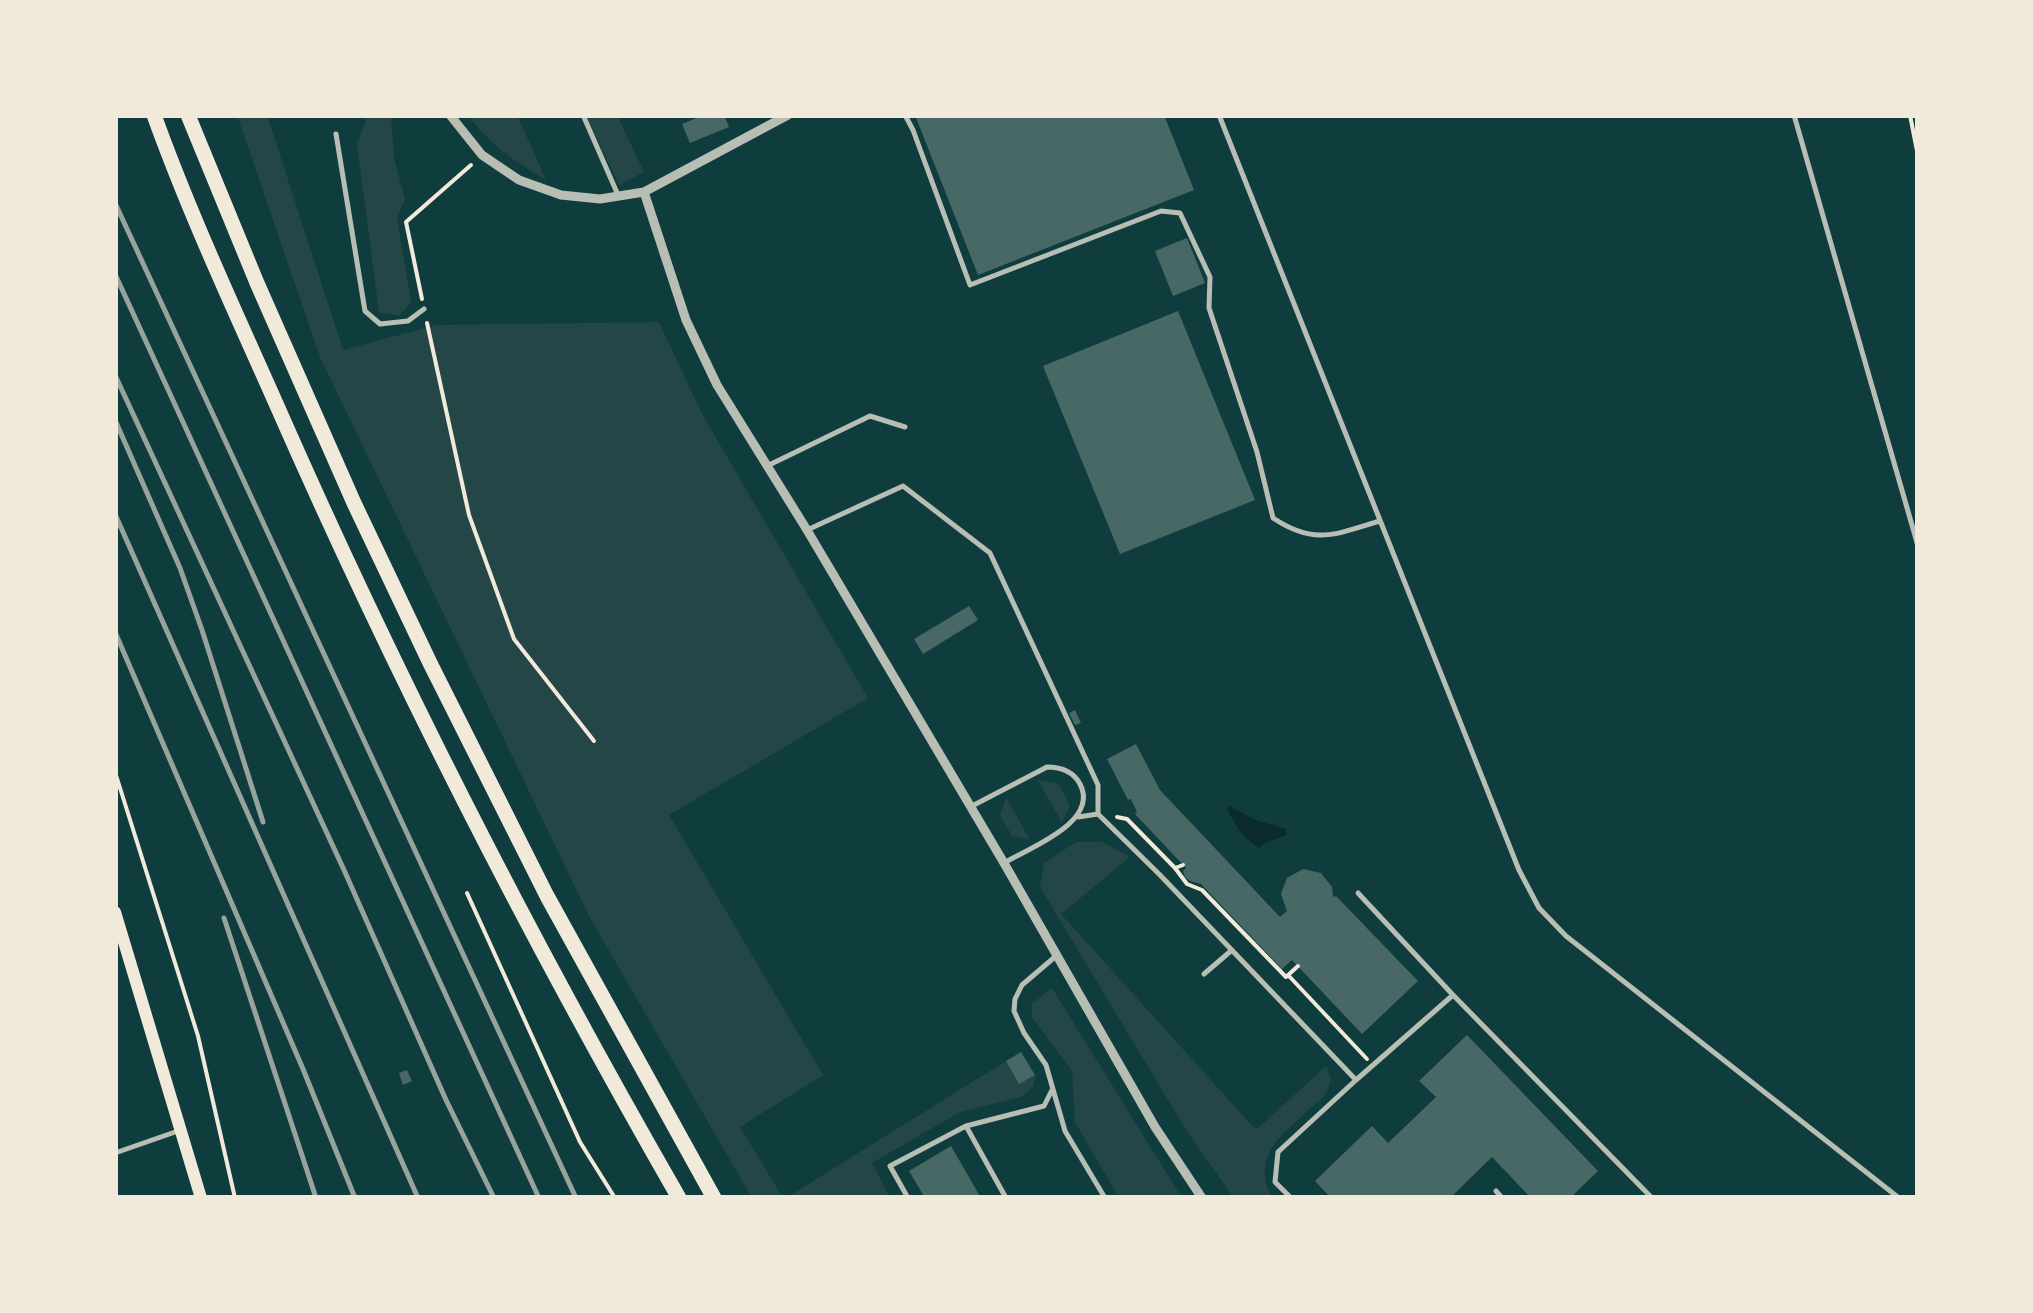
<!DOCTYPE html>
<html>
<head>
<meta charset="utf-8">
<style>
  body { margin:0 }
  #map { position:relative; width:2033px; height:1313px; overflow:hidden; background:#0f3d3e; font-family:Signika,sans-serif }
  canvas { display:block }
  .frame { position:absolute; inset:0; border:118px solid #f1e9da; pointer-events:none }
</style>
</head>
<body>
<div id="map">
<canvas width="2033" height="1313"></canvas>
<div class="frame"></div>
</div>
<script>
const ctx = document.querySelector('canvas').getContext('2d');
ctx.lineJoin = 'round';
function paint(path, color) { ctx.fillStyle = color; ctx.fill(path, 'evenodd'); }
function strokePath(path, color, width, dash) { ctx.strokeStyle = color; ctx.lineWidth = width; ctx.lineCap = dash ? 'butt' : 'round'; ctx.setLineDash(dash || []); ctx.stroke(path); }
paint(new Path2D(`
  M 237,115 L 267,115 L 343,350 L 436,325 L 659,322 L 702,414 L 868,698 L 669,815 L 823,1075 L 740,1127 L 783,1198 L 752,1198 L 589,916 L 320,357 Z
  M 368,115 L 391,115 L 394,158 L 405,199 L 397,218 L 411,303 L 399,316 L 379,312 L 357,144 Z
  M 468,115 L 517,115 L 546,180 C 514,161 490,145 468,115 Z
  M 586,115 L 617,115 L 644,172 L 619,185 Z
  M 1038,780 L 1058,783 L 1070,805 L 1062,823 Z
  M 1006,797 L 1030,840 L 1012,836 L 1000,815 Z
  M 1076,842 L 1103,842 L 1130,857 L 1061,914 L 1256,1130 L 1326,1066 L 1331,1079 C 1329,1084 1328,1090 1325,1095 C 1322,1099 1317,1102 1313,1106 C 1284,1134 1250,1153 1272,1198 L 1234,1198 L 1186,1130 L 1040,887 L 1044,863 Z
  M 1052,988 L 1182,1198 L 1119,1198 L 1075,1122 L 1072,1071 L 1032,1017 L 1032,1004 Z
  M 1006,1061 L 1019,1083 L 1035,1075 L 1033,1087 L 1021,1097 L 960,1112 L 872,1163 L 890,1198 L 786,1198 Z`), '#244646');
paint(new Path2D(`
  M 1230,806 L 1255,820 L 1286,829 L 1287,835 L 1267,842 L 1259,848 C 1243,838 1236,826 1227,809 Z`), '#0a2a2b');
paint(new Path2D(`
  M 704,115 L 724,115 L 729,127 L 690,143 L 682,124 Z
  M 915,115 L 1164,115 L 1194,190 L 978,275 Z
  M 1187,238 L 1205,283 L 1173,296 L 1155,251 Z
  M 1178,311 L 1255,500 L 1120,554 L 1043,366 Z
  M 969,606 L 978,620 L 923,654 L 914,639 Z
  M 1075,710 L 1081,723 L 1075,725 L 1069,713 Z
  M 1136,744 L 1160,790 L 1280,917 L 1287,911 L 1281,894 L 1287,878 L 1303,869 L 1321,873 L 1332,887 L 1333,897 L 1336,896 L 1418,981 L 1362,1034 L 1292,960 L 1282,969 L 1201,884 L 1190,881 L 1185,877 L 1183,871 L 1186,868 L 1135,814 L 1137,812 L 1131,799 L 1128,800 L 1107,759 Z
  M 1467,1035 L 1598,1171 L 1570,1198 L 1531,1198 L 1492,1157 L 1450,1198 L 1331,1198 L 1315,1181 L 1372,1126 L 1388,1143 L 1436,1097 L 1419,1081 Z
  M 1021,1052 L 1035,1075 L 1019,1084 L 1006,1061 Z
  M 407,1070 L 412,1081 L 403,1085 L 399,1073 Z
  M 951,1146 L 981,1198 L 925,1198 L 909,1171 Z`), '#486865');
strokePath(new Path2D(`
  M 1910,115 L 1918,156
  M 422,299 L 406,222 L 471,165
  M 427,323 L 469,515 L 514,639 L 594,741
  M 115,772 L 198,1036 L 235,1198
  M 1117,817 L 1127,819 L 1175,868 L 1183,865
  M 1175,868 L 1187,884 L 1202,890 L 1286,977 L 1298,966
  M 467,893 L 580,1142 L 615,1198
  M 1288,975 L 1367,1059`), '#f1e9da', 4);
strokePath(new Path2D(`
  M 583,115 L 618,195
  M 905,115 L 913,130 L 970,285 L 1161,211 L 1180,213 L 1210,277 L 1209,308 L 1257,452 L 1273,518 C 1315,546 1336,534 1380,521
  M 1219,115 L 1519,870 L 1539,908 L 1566,936 L 1899,1198
  M 1794,115 L 1918,546
  M 336,134 L 365,311 L 380,324 L 408,321 L 424,309
  M 767,466 L 870,416 L 905,427
  M 807,530 L 903,486 L 990,553 L 1098,785 L 1098,814 L 1078,817
  M 972,806 L 1047,767 C 1061,767 1073,771 1080,784 C 1100,822 1029,848 1004,863
  M 1098,814 L 1160,875 L 1356,1080
  M 1358,893 L 1453,995
  M 1056,956 L 1022,985 L 1015,999 L 1014,1011 L 1024,1033 L 1046,1065 L 1065,1131 L 1105,1198
  M 1204,974 L 1232,950
  M 966,1126 L 1006,1198
  M 115,1153 L 178,1131
  M 1496,1191 L 1502,1198
  M 908,1198 L 890,1166 L 966,1126 L 1044,1106 L 1052,1090
  M 1291,1198 L 1275,1182 L 1278,1152 L 1356,1080 L 1453,995 L 1652,1198`), '#b8beb3', 5);
strokePath(new Path2D(`
  M 450,115 L 482,155 L 519,180 L 561,195 L 600,199 L 644,192 L 788,115
  M 644,192 L 686,320 L 717,385 L 807,530 L 1004,863 L 1155,1127 L 1202,1198`), '#b8beb3', 9);
strokePath(new Path2D(`
  M 115,912 L 201,1198`), '#f1e9da', 12);
strokePath(new Path2D(`
  M 154,115 C 190,215 235,311 278,408 C 397,679 532,942 679,1198
  M 188,115 L 257,283 L 354,503 L 430,663 L 547,896 L 714,1198`), '#f1e9da', 15);
strokePath(new Path2D(`
  M 115,203 L 576,1198
  M 115,274 L 539,1198
  M 115,375 L 344,870 L 446,1100 L 494,1198
  M 115,420 L 180,568 L 202,630 L 263,822
  M 115,514 L 418,1198
  M 115,632 L 303,1069 L 355,1198
  M 224,918 L 316,1198`), '#97a49c', 5);
</script>
</body>
</html>
